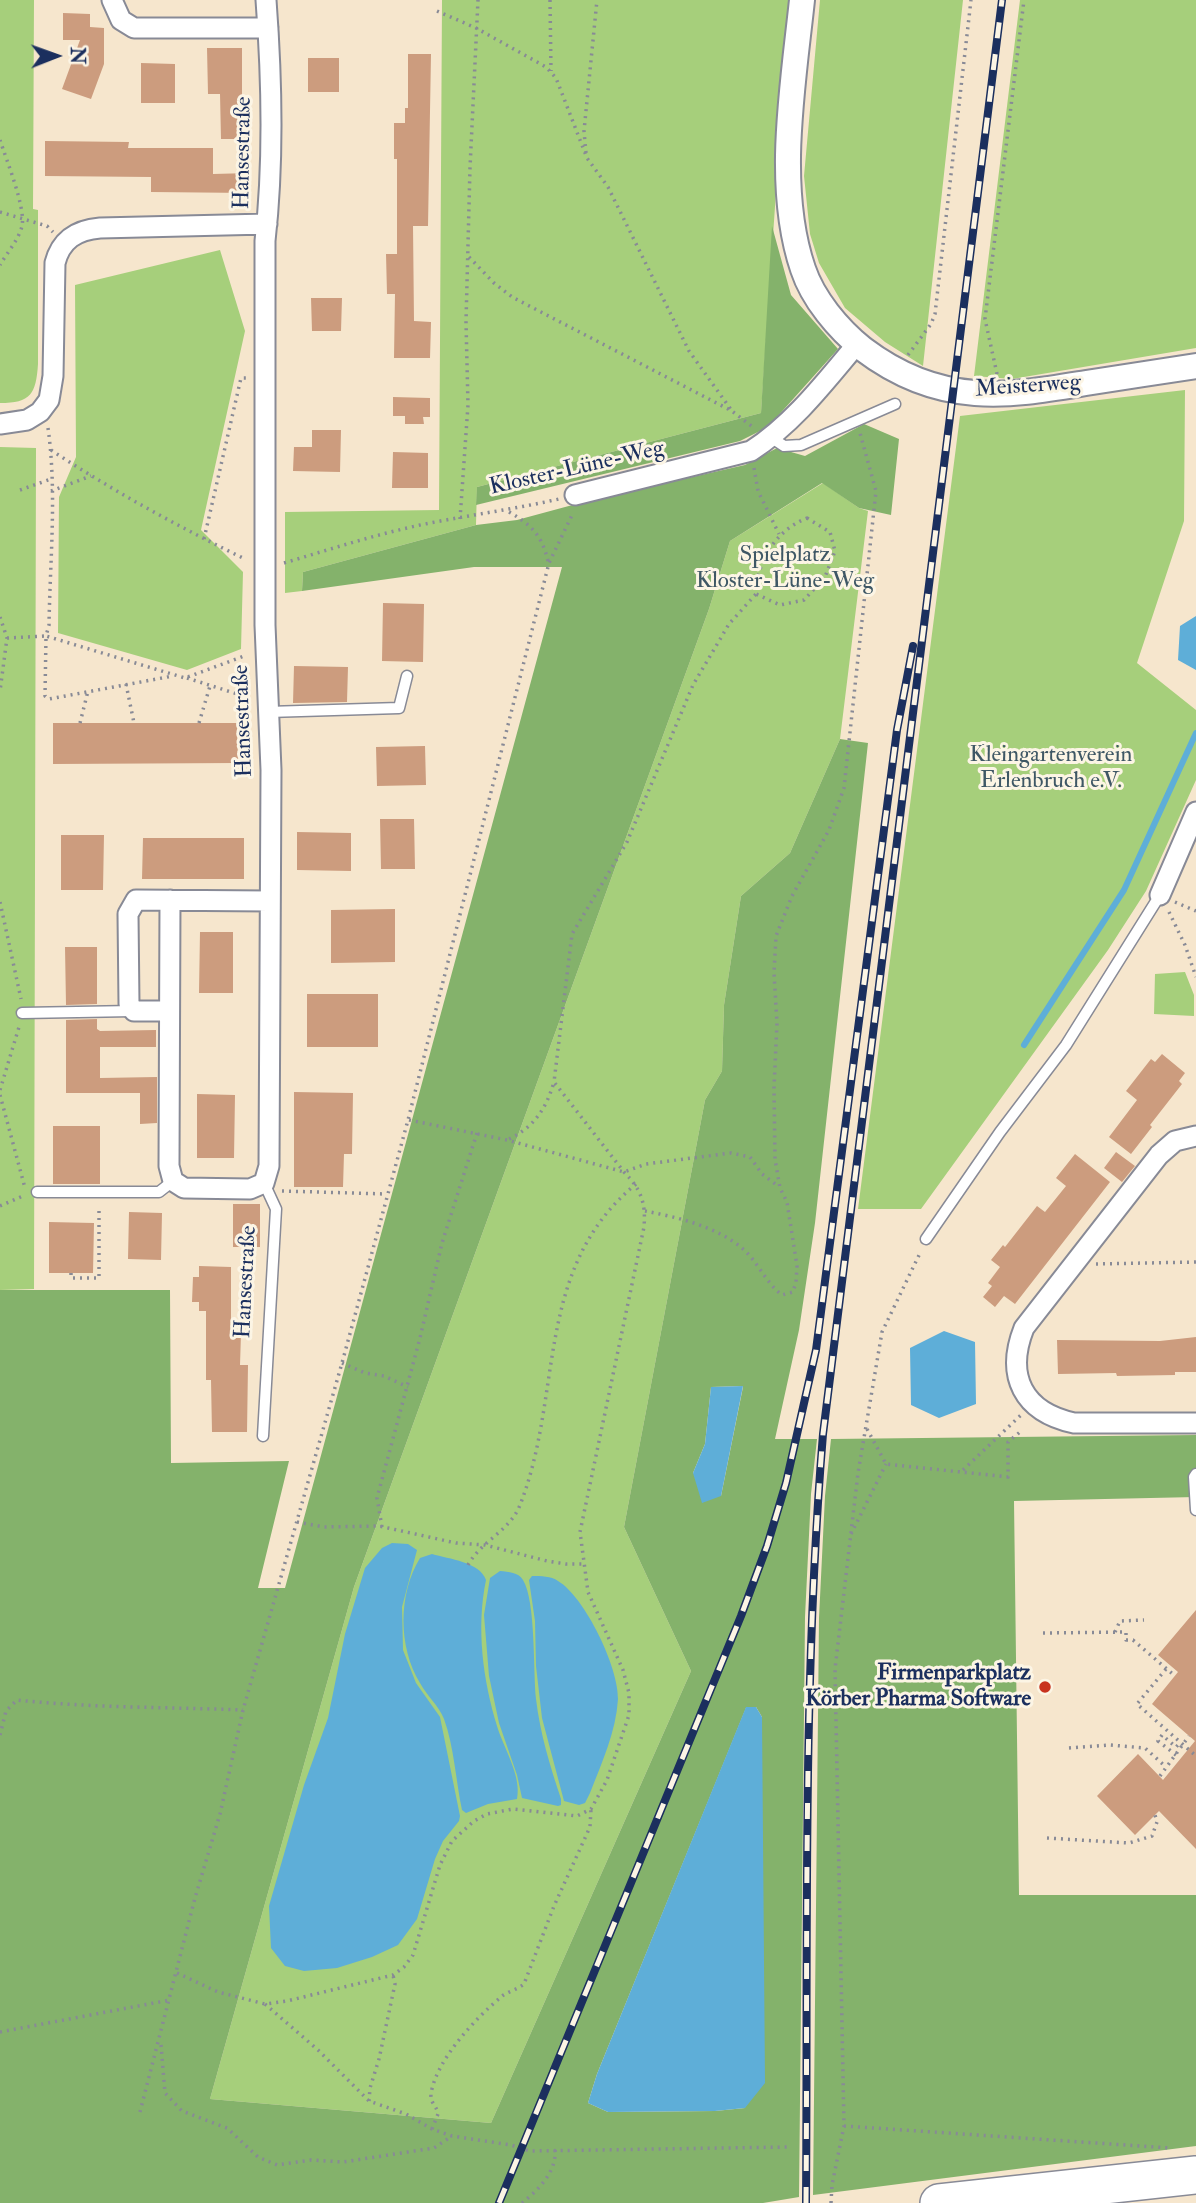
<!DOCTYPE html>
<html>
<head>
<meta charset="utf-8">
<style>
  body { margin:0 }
  #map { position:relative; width:1196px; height:2203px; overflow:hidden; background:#f6e6cd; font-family:"IM FELL Double Pica",serif }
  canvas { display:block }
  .north { position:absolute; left:21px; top:21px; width:70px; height:70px; -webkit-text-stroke:5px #fcf5e5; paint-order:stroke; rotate:89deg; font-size:19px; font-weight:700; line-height:28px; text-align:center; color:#1b2f5e }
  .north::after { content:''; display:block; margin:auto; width:24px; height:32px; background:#1b2f5e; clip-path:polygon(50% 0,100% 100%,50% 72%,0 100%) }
</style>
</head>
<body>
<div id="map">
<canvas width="1196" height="2203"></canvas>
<div class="north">N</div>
</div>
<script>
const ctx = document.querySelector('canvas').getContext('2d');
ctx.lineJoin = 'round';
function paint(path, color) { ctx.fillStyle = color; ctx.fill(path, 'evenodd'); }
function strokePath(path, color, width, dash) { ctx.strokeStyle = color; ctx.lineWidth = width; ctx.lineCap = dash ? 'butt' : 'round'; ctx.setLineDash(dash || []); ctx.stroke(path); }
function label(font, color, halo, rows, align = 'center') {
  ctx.font = font + ' "IM FELL Double Pica",serif'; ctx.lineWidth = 6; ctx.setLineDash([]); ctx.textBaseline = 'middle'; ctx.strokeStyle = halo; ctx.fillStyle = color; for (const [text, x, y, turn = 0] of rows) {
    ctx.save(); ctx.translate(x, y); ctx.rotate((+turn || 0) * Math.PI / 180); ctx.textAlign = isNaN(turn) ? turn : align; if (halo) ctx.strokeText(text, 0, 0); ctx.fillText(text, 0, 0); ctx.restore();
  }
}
paint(new Path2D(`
  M 0,0 L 34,0 L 33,209 L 38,210 L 38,364 C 36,394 31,403 0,403 Z
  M 442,0 L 789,0 L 761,413 L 477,487 L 476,525 L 303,572 L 302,591 L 285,593 L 285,512 L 439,510 Z
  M 820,0 L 963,0 L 923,366 L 885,342 L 845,308 L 819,263 L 810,234 L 804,176 Z
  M 1020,0 L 1196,0 L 1196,348 L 1012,379 L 974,376 Z
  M 220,250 L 245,331 L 201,530 L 243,572 L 241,649 L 187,670 L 58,633 L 59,497 L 76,457 L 75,285 Z
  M 1185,390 L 1184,521 L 1137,663 L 1196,710 L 1196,780 L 1146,891 L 1108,950 L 921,1209 L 858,1209 L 960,416 Z
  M 0,447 L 36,448 L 34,1289 L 0,1290 Z
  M 823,483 L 859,508 L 868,511 L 840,739 L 790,853 L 741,896 L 724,1005 L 722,1071 L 705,1100 L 624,1527 L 691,1671 L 491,2123 L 210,2099 L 354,1587 L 709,609 L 730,541 Z
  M 1185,972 L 1194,995 L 1194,1016 L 1154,1014 L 1155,974 Z`), '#a6cf7b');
paint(new Path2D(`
  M 772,226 L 791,295 L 838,349 L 768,427 L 740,441 L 476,505 L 477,487 L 761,413 Z
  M 864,424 L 899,439 L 891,515 L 859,508 L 822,483 L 730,541 L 709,609 L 354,1587 L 210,2099 L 491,2123 L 691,1671 L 624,1527 L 705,1100 L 722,1071 L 724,1005 L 741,896 L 790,853 L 840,739 L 868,743 L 815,1223 L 799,1330 L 775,1439 L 817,1439 L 811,1494 L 805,1617 L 799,2197 L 763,2203 L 0,2203 L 0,1290 L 170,1290 L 171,1463 L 289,1461 L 258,1588 L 285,1588 L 562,567 L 474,567 L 302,591 L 303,572 L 476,525 L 517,520 L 591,500 L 745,465 L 777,448 L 805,456 ZM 743,1386 L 743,1387 L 721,1496 L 693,1473 L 705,1444 L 711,1387 ZM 756,1707 L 762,1717 L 745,2108 L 715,2111 L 608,2112 L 588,2103 L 597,2074 L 746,1708 Z
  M 1196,1435 L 1196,1497 L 1014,1501 L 1019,1895 L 1196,1895 L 1196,2146 L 813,2195 L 819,1618 L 825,1496 L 831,1439 Z`), '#84b26b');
paint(new Path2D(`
  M 1196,616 L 1196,670 L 1178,660 L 1180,626 Z
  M 944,1331 L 975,1342 L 976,1404 L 939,1418 L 911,1405 L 910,1348 Z
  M 743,1386 L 721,1496 L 702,1503 L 693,1473 L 705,1444 L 711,1387 Z
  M 392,1543 L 408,1544 L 417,1550 L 402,1607 L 403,1650 L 416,1683 L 440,1717 L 460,1816 L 459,1821 L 443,1841 L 435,1859 L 417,1919 L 398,1945 L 372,1957 L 337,1968 L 304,1971 L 285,1966 L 271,1948 L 269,1906 L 304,1785 L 328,1718 L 345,1634 L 365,1568 L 382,1548 Z
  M 432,1554 C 449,1559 480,1562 486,1580 C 476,1628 483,1680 497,1726 C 503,1747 522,1776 517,1799 L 488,1804 L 466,1813 L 462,1810 C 456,1782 454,1746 444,1719 C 439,1706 427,1696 420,1683 C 398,1647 398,1594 420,1558 Z
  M 500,1571 C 509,1572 518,1572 523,1580 C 536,1601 533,1671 536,1699 C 540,1733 550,1766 561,1799 L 561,1805 L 558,1806 L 522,1798 L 517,1775 L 499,1723 L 489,1676 L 484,1615 L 490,1578 Z
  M 532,1576 C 541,1576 551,1576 558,1581 C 585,1597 619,1668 618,1699 C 616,1732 602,1762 590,1793 L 585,1803 L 579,1805 L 564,1801 L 542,1718 L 536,1666 L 535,1621 L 529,1580 Z
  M 746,1707 L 756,1707 L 762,1717 L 765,2083 L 745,2108 L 715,2111 L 608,2112 L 588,2103 L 597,2074 Z`), '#5eaed8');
strokePath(new Path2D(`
  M 1024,1045 L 1124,890 L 1196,733`), '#5eaed8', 6);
paint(new Path2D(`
  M 63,13 L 90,14 L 90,27 L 104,28 L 104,64 L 91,99 L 62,89 L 80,40 L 63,40 Z
  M 207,48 L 242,48 L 242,120 L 249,120 L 249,139 L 221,139 L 220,94 L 208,94 Z
  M 408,54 L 431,54 L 428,226 L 413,226 L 414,321 L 431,322 L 430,358 L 394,358 L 395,294 L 387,294 L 386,254 L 397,254 L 397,159 L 394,159 L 394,123 L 405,123 L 405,108 L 408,108 Z
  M 308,58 L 339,58 L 339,92 L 308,92 Z
  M 141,63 L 175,64 L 175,103 L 141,103 Z
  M 45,141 L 129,142 L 128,148 L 213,148 L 213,174 L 250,173 L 250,193 L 151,192 L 151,177 L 45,176 Z
  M 311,298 L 342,298 L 341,331 L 312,331 Z
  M 393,397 L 430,398 L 430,417 L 423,417 L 424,424 L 405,424 L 405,416 L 393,416 Z
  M 312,430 L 341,430 L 340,472 L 293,471 L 294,447 L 312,447 Z
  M 393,452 L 428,453 L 428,488 L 392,488 Z
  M 383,603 L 424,604 L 423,662 L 382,661 Z
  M 294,666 L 348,667 L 347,702 L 293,703 Z
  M 53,723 L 237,723 L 238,763 L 53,764 Z
  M 425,746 L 426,785 L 377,786 L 376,747 Z
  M 380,819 L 414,819 L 415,869 L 381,869 Z
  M 297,832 L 351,833 L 351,871 L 297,870 Z
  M 61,835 L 104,835 L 103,890 L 61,890 Z
  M 143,838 L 244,838 L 244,879 L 142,879 Z
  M 395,909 L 395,962 L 331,963 L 331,910 Z
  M 200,932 L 233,932 L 233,993 L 199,993 Z
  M 65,947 L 97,947 L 97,1004 L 66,1005 Z
  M 307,994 L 378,994 L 378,1047 L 307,1047 Z
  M 97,1019 L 97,1029 L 100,1031 L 156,1030 L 156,1047 L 100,1047 L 100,1078 L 157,1077 L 157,1123 L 140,1124 L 140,1093 L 66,1093 L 66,1020 Z
  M 1162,1054 L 1185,1073 L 1179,1081 L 1182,1084 L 1150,1125 L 1152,1127 L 1131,1154 L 1109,1137 L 1137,1100 L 1126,1091 L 1151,1059 L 1155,1062 Z
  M 294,1092 L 353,1093 L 352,1154 L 344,1154 L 343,1187 L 294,1187 Z
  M 197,1094 L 235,1095 L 234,1158 L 197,1158 Z
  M 53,1126 L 100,1126 L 100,1184 L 53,1184 Z
  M 1116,1152 L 1135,1166 L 1122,1182 L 1104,1168 Z
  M 1075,1154 L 1110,1182 L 1015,1304 L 1004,1296 L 995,1307 L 983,1297 L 992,1286 L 988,1283 L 1000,1267 L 991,1260 L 1003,1245 L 1005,1247 L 1037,1206 L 1045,1212 L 1066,1186 L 1056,1178 Z
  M 233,1204 L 260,1204 L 260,1247 L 233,1247 Z
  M 129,1212 L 162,1213 L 161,1260 L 128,1259 Z
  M 49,1222 L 94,1223 L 93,1273 L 49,1273 Z
  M 199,1266 L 231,1267 L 231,1333 L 241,1333 L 240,1365 L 248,1365 L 247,1432 L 212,1432 L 211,1380 L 206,1380 L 206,1311 L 199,1311 L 199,1302 L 192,1302 L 193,1277 L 199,1277 Z
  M 1196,1337 L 1196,1372 L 1175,1372 L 1175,1375 L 1117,1376 L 1116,1373 L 1058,1374 L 1057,1340 L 1160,1341 Z
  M 1196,1610 L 1196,1849 L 1159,1811 L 1135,1835 L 1097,1796 L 1138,1754 L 1163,1780 L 1195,1741 L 1152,1704 L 1178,1672 L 1158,1655 Z`), '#cc9c7e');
const service = new Path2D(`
  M 772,438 L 784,446 L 801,445 L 895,404
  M 268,712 L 399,708 L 407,676
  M 22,1013 L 133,1011
  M 37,1192 L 159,1192 L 173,1181
  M 926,1239 L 1000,1132 L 1066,1045 L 1160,895
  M 263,1436 L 276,1209 L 264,1183
  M 1196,1474 L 1194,1477 L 1196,1510`);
const minor = new Path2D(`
  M 112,0 L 121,20 L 134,28 L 268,28
  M 0,424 L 27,420 L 40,412 L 49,400 L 53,376 L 55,263 C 61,240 76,230 100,228 L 267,224
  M 575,495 L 751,451 C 794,423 825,382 857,344
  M 1160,895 L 1196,812
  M 170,900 L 169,1166 L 173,1181 L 184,1188 L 250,1189 L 264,1183 L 269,1166 L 271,770 L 265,625 L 265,241 C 274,162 272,80 266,0
  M 169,1011 L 134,1011 L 129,1004 L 128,914 L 136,900 L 270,901
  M 1196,1136 L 1175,1141 L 1159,1155 L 1024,1328 C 1005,1376 1023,1412 1074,1423 L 1196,1423`);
const tertiary = new Path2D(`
  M 802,0 C 793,85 775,187 803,269 C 813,299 838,329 863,349 C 896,374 933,390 975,393 C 1012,396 1050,389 1086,383 C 1123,377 1159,372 1196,366`);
const motorway = new Path2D(`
  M 939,2203 L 1196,2175`);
strokePath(service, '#888a96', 13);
strokePath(minor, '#888a96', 23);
strokePath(tertiary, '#888a96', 28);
strokePath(motorway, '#888a96', 40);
strokePath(new Path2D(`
  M 550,0 L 551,71
  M 437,11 L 476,28 L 546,67 L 556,78 L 587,158 L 608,187 L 689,351 L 732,411
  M 0,140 C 6,159 26,208 22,226 C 19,239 7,253 0,265
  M 586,153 L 584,131 L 597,0
  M 0,212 L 47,226 L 53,232
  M 469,257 L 494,283 L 512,297 L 732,411 L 754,428
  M 908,355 L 931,324 L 935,314 L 971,0
  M 997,374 L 985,319 L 1024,0
  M 48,428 C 57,492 50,560 49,625 L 46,636 L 185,678 L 247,655
  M 51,450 C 113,491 179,527 245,559
  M 754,468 L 758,491 L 779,534
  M 20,490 L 51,479
  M 51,491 L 91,476
  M 509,512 C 532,525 542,536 548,561
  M 807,518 L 830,532 L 835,551 L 825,577 L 804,600 L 780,605 L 756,594 C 757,561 775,531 807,518 Z
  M 460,519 L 468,405 L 466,322 L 470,168 L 478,0
  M 204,539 L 241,378 L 249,378
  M 284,563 C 331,549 377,534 425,524 C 470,515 515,509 559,499
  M 0,617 L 7,638 L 0,691
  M 7,638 L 46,636 L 45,696 L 49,699 L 173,676
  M 187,678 L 250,698
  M 126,684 L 134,723
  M 80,723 L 88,691
  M 199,723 L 210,686
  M 0,902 L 21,999
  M 1175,902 L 1196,911
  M 1169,912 L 1185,945 L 1196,977
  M 0,1090 L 19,1027
  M 0,1095 L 25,1188
  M 409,1120 L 507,1140 L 624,1172 L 646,1164 L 731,1153 L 750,1157 L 762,1174 L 778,1186
  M 509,1139 C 534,1127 546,1109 554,1082
  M 282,1191 L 386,1194
  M 0,1206 L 25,1195
  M 645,1211 C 677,1217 718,1227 743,1249 C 758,1262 766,1283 782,1295 L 793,1292 L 796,1282 L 797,1266 L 787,1202 L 780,1188 L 775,1159 L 774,1088 L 777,1023 L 774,973 L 776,936 L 792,896 L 829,830 L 844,788 L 876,491 L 860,433
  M 1096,1264 L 1196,1262
  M 71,1273 L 71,1278 L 99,1278 L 99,1207
  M 342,1363 L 365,1373 L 384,1376 L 408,1387
  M 867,1429 L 886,1464 L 1008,1477 L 1008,1442 L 1020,1432
  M 963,1470 L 1021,1415
  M 297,1522 L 324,1527 L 379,1526 L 456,1543 L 485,1545 L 547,1561 L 566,1564 L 583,1564
  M 382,1527 L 377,1498 L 420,1338 L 442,1243 L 477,1133
  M 851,1534 L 886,1464
  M 468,1565 C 481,1541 510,1531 520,1505 C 564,1393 533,1269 636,1184
  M 1115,1632 L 1120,1621 L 1144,1620
  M 1043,1633 L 1126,1632 L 1126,1640 L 1133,1640 L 1175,1676
  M 1166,1669 L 1137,1704 L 1196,1756
  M 0,1735 L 6,1711 L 17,1700 C 92,1708 167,1707 243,1710
  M 1069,1748 L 1110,1745 L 1145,1748 L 1166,1767
  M 1176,1755 L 1158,1741 L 1162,1735 L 1176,1747 L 1180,1743
  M 1160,1776 L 1189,1736
  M 1047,1838 L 1129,1843 L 1152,1836 L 1157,1822 L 1155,1815
  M 177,1973 L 218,1992 L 265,2004 L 287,2001 L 393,1975 L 404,1967 L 413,1955 L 440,1865 L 452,1841 L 474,1821 L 487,1814 L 513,1809 L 577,1816 L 591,1809 L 607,1780 L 629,1715 L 629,1693 L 623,1670 L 588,1592 L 580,1532 L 644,1227 C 646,1203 641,1189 624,1172 L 554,1082 L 572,934 L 627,842 L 693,685 L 729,624 L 756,594
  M 265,2004 L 318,2050 L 369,2101 L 406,2114 L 432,2129 L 452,2136 L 511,2145 L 530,2151 L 789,2147
  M 0,2032 L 170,2000
  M 161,2045 L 165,2093 L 182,2111 L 227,2128 L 258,2157 L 277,2165 L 311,2160 L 343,2162 L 434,2148 L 452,2136
  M 369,2101 L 370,2088 L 379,2059 L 395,1984 L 393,1975
  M 140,2112 L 195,1898 L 220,1814 L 243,1710 L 342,1363 L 408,1120 L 549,563 L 573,513
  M 844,2126 L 1170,2148
  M 432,2129 L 438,2114 C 437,2106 430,2103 431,2094 C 436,2060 475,2019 501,1997 C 508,1991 517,1990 524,1984 L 554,1906 L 590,1827 L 591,1809
  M 522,2203 C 538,2190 557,2172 555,2149
  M 831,2203 L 832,2185 L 844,2126 L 835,1669 L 858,1473 L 882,1332 L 921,1251`), '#888a96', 3.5, [2, 5]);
strokePath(service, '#fff', 10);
strokePath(minor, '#fff', 19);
strokePath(tertiary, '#fff', 24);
strokePath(motorway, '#fff', 37);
const rail = new Path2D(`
  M 499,2203 L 741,1616 L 767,1546 L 786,1483 L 816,1350 L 897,730 L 913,646
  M 806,2203 C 808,1947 802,1690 823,1434 L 1002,0`);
strokePath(rail, '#1b2f5e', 8);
strokePath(rail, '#fcf5e5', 5, [16]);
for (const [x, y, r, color] of [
  [1045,1687,7,"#c8321e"]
]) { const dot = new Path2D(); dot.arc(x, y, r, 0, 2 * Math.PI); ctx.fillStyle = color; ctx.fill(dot); strokePath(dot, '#fcf5e5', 2.5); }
label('23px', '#1b2f5e', '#fcf5e5', [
  ["Hansestraße",244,153,-89],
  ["Meisterweg",1028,387,-4],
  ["Kloster-Lüne-Weg",577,469,-13],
  ["Hansestraße",244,721,-92],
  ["Hansestraße",247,1282,-87]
]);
label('23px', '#3e5765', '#fcf5e5', [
  ["Spielplatz",785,556],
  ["Kloster-Lüne-Weg",785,582],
  ["Kleingartenverein",1051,756],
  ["Erlenbruch e.V.",1051,782]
]);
label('bold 23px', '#1b2f5e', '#fcf5e5', [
  ["Firmenparkplatz",1031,1674],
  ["Körber Pharma Software",1031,1700]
], 'right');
</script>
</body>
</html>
